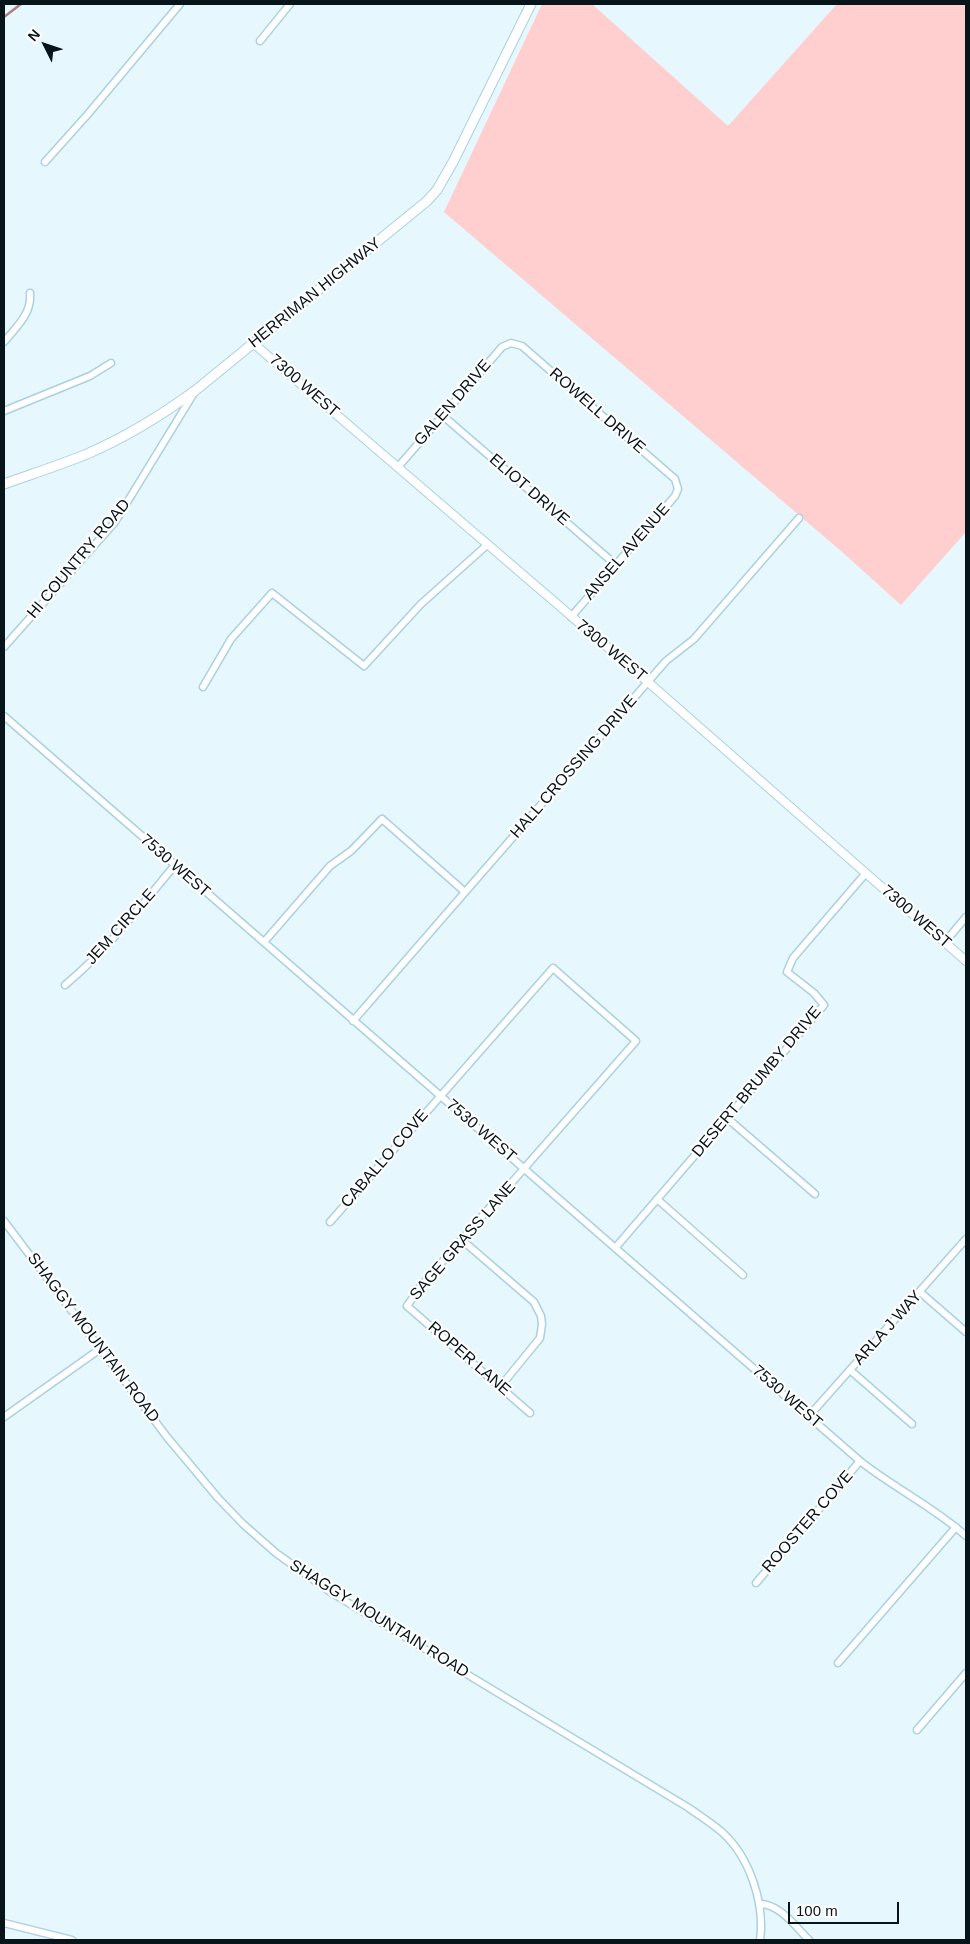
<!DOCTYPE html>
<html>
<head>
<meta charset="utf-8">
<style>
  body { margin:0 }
  #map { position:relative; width:970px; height:1944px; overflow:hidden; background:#e7f7fe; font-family:Arial,sans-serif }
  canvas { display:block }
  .frame { position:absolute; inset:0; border:5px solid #07151b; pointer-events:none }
  .north { position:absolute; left:20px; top:20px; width:50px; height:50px; -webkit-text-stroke:4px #fff; paint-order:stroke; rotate:311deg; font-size:14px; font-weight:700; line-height:20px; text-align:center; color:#07151b }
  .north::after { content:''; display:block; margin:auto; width:18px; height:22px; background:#07151b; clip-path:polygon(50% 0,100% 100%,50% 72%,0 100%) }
  .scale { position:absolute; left:788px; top:1902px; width:111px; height:22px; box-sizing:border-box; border:2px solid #07151b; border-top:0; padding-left:6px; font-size:15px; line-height:18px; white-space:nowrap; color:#07151b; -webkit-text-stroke:4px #fff; paint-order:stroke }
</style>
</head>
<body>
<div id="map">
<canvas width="970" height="1944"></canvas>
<div class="frame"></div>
<div class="north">N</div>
<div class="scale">100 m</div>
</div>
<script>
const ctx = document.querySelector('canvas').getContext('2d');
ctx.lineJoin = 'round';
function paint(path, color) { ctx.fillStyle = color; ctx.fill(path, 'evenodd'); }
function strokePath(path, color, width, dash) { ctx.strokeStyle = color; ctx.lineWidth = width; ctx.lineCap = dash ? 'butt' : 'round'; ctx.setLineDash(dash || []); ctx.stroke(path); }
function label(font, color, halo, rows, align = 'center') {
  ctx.font = font + ' Arial,sans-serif'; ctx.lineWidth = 4.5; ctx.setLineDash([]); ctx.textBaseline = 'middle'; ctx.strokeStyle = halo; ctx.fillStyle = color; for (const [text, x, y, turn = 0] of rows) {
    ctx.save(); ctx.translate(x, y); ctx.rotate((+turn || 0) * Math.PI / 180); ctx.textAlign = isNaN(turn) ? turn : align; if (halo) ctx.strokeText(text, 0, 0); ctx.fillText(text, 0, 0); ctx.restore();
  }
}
paint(new Path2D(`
  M 542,4 L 592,4 L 728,126 L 837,4 L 966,4 L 966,532 L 901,605 L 841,551 L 444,212 Z`), '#ffcecf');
strokePath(new Path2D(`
  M 4,17 L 21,4`), '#b07d81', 2.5);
const minor = new Path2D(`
  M 260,41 L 290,4
  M 45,162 L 88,114 L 180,4
  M 4,342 C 16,327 32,314 30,293
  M 4,411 L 90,376 L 111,363
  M 442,415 L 616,565
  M 398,467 L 502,347 L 511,343 L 522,346 L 675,479 L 678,489 L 675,496 L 571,617
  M 4,647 L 115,522 L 194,393
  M 203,687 L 231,639 L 272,593 L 364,666 L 421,604 L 487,545
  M 4,716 L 860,1461 C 894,1488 934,1507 966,1536
  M 264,942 L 330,866 L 351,851 L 382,819 L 465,892
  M 945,942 L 966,917
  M 65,985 C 107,950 140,907 175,865
  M 353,1021 L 666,661 L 694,639 L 799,518
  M 727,1118 L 815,1194
  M 657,1199 L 743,1275
  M 4,1221 L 167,1437 L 218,1498 L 243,1524 L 276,1553 L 332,1593 L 689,1808 C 700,1816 713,1824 723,1833 C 750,1858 765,1904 760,1940
  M 330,1222 L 553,968 L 636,1041 L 420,1287 L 407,1306 L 530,1413
  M 462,1240 L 534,1302 L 541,1316 L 542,1324 L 540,1338 L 500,1387
  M 616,1247 L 824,1005 L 814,993 L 787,972 L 793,958 L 866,873
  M 920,1292 L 966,1332
  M 850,1370 L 912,1424
  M 809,1416 L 966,1239
  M 4,1417 L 100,1349
  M 756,1583 L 860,1461
  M 838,1663 L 956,1527
  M 917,1730 L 966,1673
  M 759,1904 C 779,1903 796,1927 809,1940
  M 4,1923 L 72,1940`);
const tertiary = new Path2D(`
  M 253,343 L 648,682 L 966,961`);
const secondary = new Path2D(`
  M 4,484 C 32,474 60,465 87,454 C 126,437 162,415 196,390 L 427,201 L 437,190 L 453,162 L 531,4`);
strokePath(minor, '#aad0e3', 9);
strokePath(tertiary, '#aad0e3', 10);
strokePath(secondary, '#aad0e3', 11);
strokePath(minor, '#fff', 6);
strokePath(tertiary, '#fff', 8);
strokePath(secondary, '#fff', 9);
label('16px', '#07151b', '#fff', [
  ["HERRIMAN HIGHWAY",315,293,-39],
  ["7300 WEST",304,386,41],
  ["GALEN DRIVE",453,403,-49],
  ["ROWELL DRIVE",597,411,41],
  ["ELIOT DRIVE",529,490,41],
  ["ANSEL AVENUE",627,552,-49],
  ["HI COUNTRY ROAD",79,559,-50],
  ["7300 WEST",611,651,40],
  ["HALL CROSSING DRIVE",574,767,-49],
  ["7530 WEST",175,866,41],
  ["7300 WEST",916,917,41],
  ["JEM CIRCLE",121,927,-48],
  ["DESERT BRUMBY DRIVE",757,1082,-50],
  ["7530 WEST",481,1131,41],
  ["CABALLO COVE",385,1159,-49],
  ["SAGE GRASS LANE",463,1241,-49],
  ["ARLA J WAY",888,1328,-48],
  ["SHAGGY MOUNTAIN ROAD",93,1338,53],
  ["ROPER LANE",469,1359,41],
  ["7530 WEST",787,1397,41],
  ["ROOSTER COVE",808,1522,-49],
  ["SHAGGY MOUNTAIN ROAD",379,1619,32]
]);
</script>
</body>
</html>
